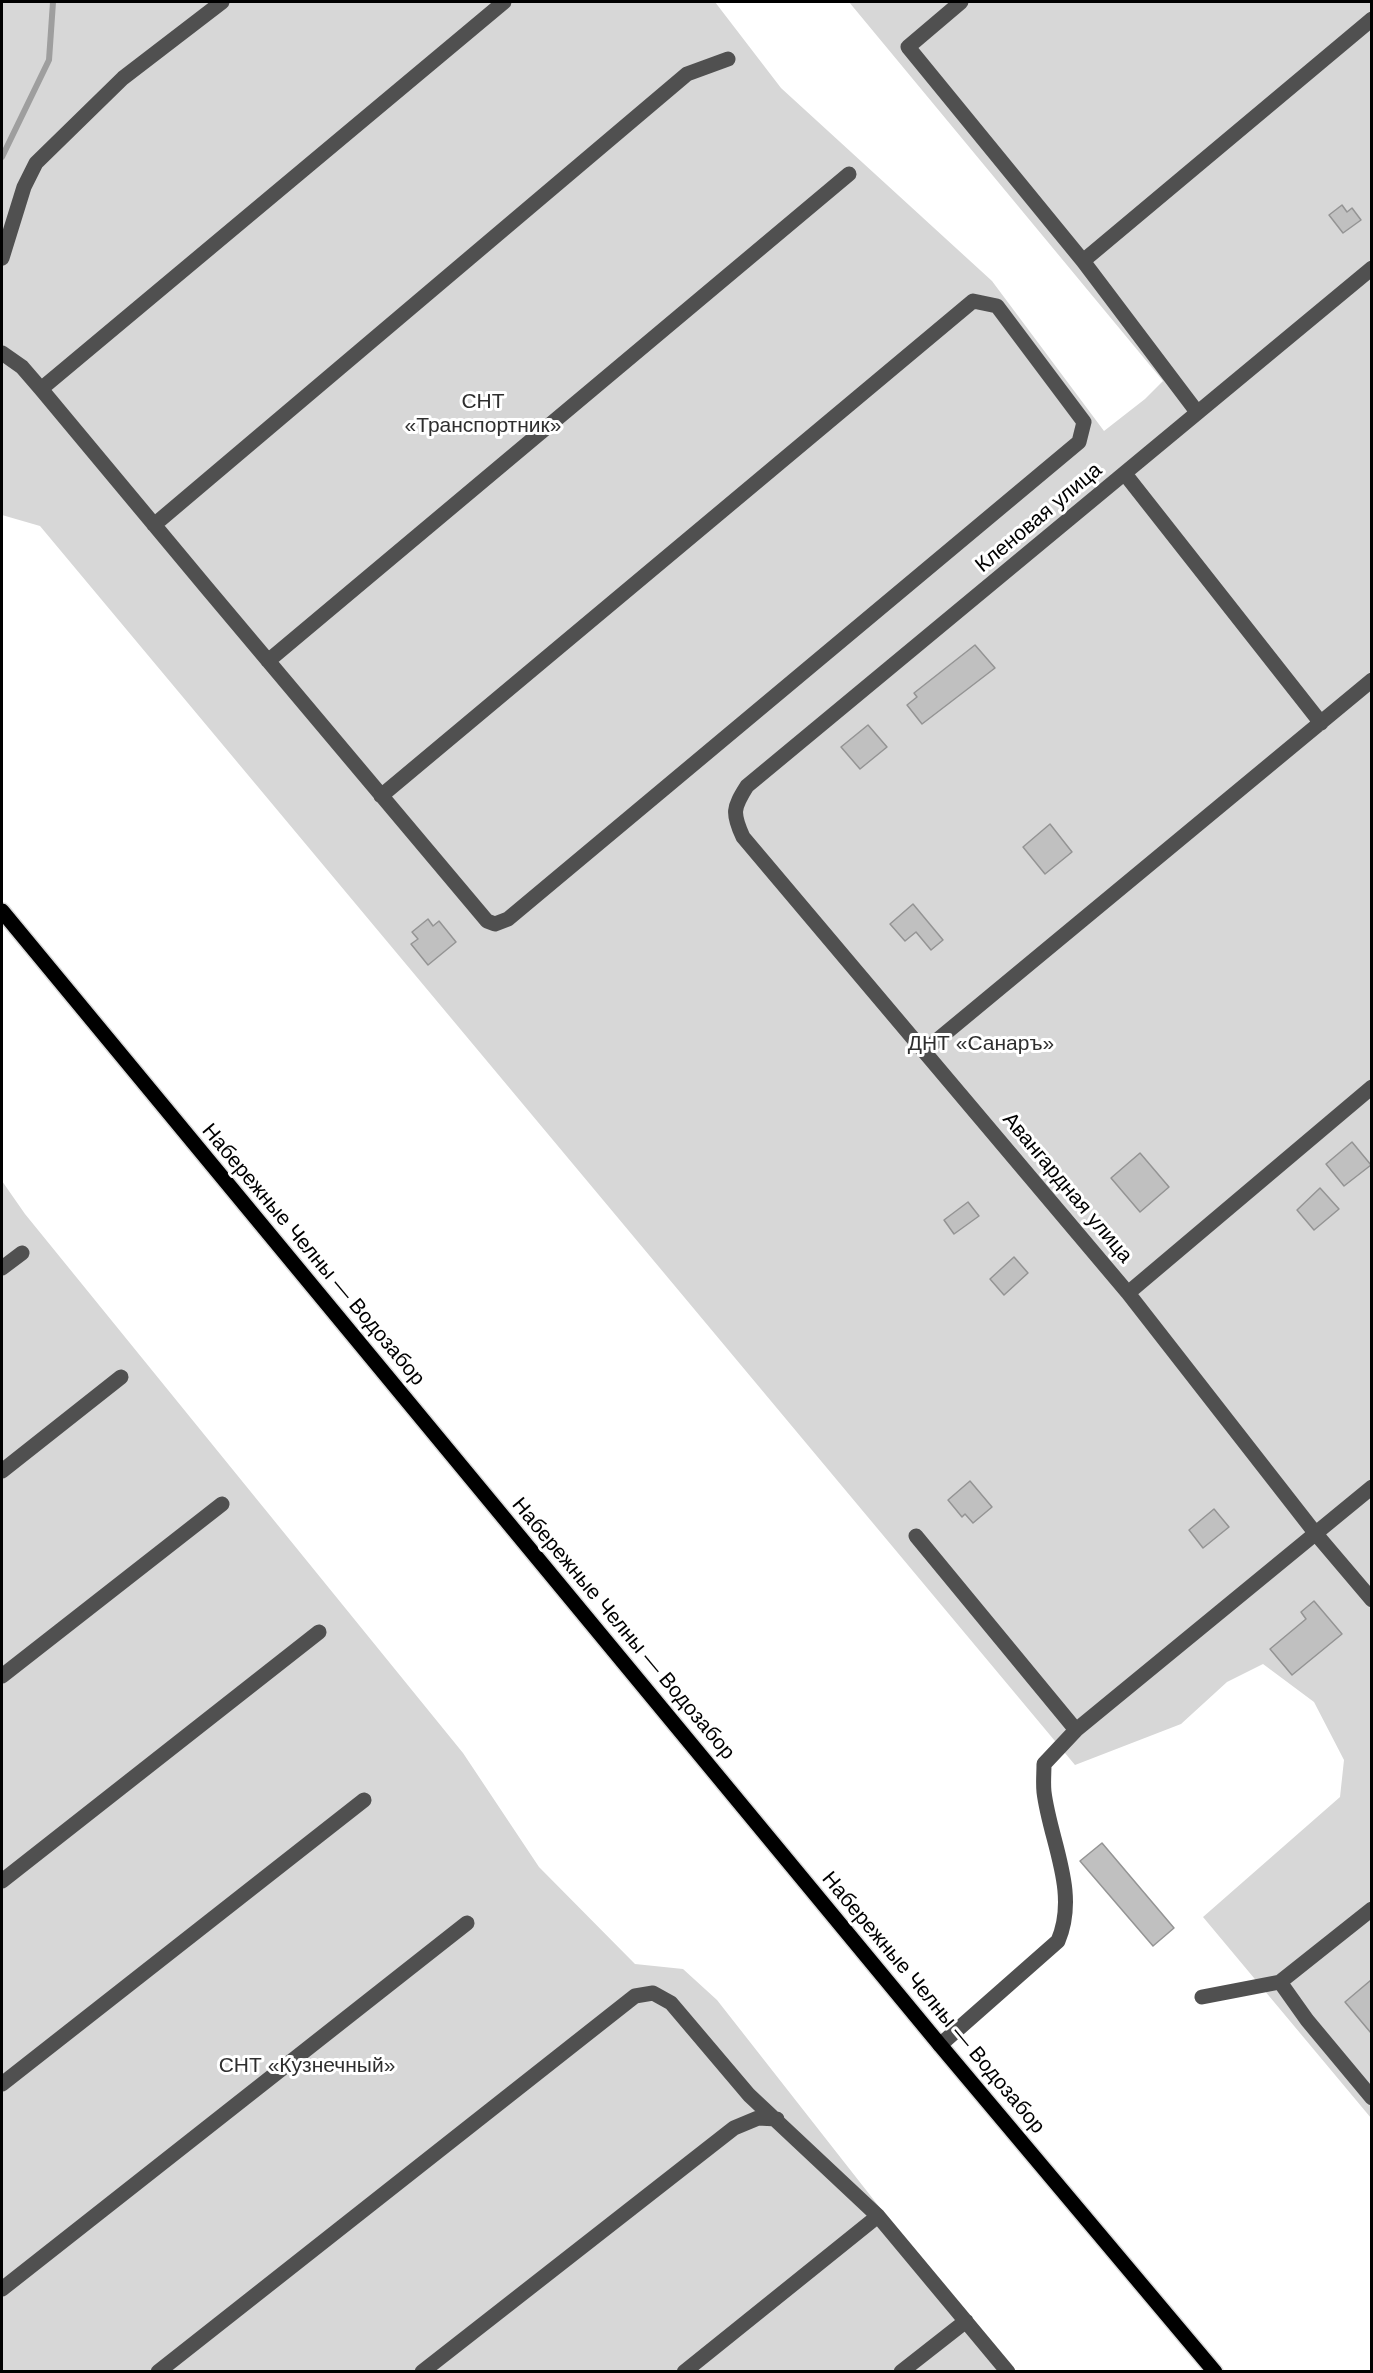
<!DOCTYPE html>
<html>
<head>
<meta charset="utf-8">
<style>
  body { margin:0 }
  #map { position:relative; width:1373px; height:2373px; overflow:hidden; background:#fff; font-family:Arial,sans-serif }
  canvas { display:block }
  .frame { position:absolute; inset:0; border:3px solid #000; pointer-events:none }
</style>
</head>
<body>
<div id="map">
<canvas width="1373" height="2373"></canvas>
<div class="frame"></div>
</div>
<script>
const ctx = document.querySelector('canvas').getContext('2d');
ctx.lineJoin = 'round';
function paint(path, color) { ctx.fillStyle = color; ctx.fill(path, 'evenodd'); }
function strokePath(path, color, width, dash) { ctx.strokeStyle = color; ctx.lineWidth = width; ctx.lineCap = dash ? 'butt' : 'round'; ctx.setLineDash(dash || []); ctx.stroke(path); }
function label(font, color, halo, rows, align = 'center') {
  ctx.font = font + ' Arial,sans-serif'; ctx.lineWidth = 6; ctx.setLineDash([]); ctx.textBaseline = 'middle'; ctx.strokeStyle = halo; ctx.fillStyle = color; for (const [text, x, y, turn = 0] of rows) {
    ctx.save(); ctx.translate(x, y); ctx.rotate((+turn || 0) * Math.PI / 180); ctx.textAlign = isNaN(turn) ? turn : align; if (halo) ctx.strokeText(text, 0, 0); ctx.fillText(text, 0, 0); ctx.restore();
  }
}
paint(new Path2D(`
  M 2,2 L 715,2 L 781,88 L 992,281 L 1104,431 L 1145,399 L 1163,381 L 849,2 L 1371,2 L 1371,2118 L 1203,1917 L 1340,1797 L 1344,1760 L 1314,1702 L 1263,1664 L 1227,1682 L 1181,1724 L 1075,1765 L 40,526 L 2,515 Z
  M 2,1181 L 25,1214 L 463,1753 L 539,1867 L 635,1964 L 683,1969 L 717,2000 L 877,2204 L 1015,2371 L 2,2371 Z`), '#d7d7d7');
strokePath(new Path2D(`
  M 2,157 L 49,60 L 53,2`), '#9e9e9e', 6);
const building = new Path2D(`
  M 1342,205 L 1347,212 L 1352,208 L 1361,220 L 1343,233 L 1329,215 Z
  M 975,645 L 995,668 L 922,724 L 907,705 L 917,697 L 914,693 Z
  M 868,725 L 887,747 L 860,769 L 841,747 Z
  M 1050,824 L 1072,852 L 1045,874 L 1023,847 Z
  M 913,904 L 943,940 L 931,950 L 916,932 L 905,941 L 890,924 Z
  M 428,919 L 433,926 L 439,921 L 456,942 L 428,965 L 411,944 L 418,939 L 412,932 Z
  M 1352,1142 L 1371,1165 L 1344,1186 L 1326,1164 Z
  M 1140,1153 L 1169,1187 L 1140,1212 L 1111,1178 Z
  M 1320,1188 L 1339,1209 L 1314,1230 L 1297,1210 Z
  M 968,1202 L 979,1216 L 954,1234 L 944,1220 Z
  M 1014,1257 L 1028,1273 L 1004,1295 L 990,1279 Z
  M 970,1481 L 992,1507 L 973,1523 L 965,1514 L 962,1517 L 948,1500 Z
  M 1214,1509 L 1229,1527 L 1203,1548 L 1189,1530 Z
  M 1314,1601 L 1342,1634 L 1292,1675 L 1270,1649 L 1306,1619 L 1301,1612 Z
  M 1102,1843 L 1174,1928 L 1153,1946 L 1080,1861 Z
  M 1371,1980 L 1371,2033 L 1345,2002 Z`);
paint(building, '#c0c0c0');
strokePath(building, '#949494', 1.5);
const major = new Path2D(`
  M 2,911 L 940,2045 L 1215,2372`);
strokePath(major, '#dbdbdb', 18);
strokePath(new Path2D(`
  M 961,2 L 908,47 L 1083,261 L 1197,412
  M 2,258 L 24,187 L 36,163 L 123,78 L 222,2
  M 1083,261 L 1372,19
  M 1372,268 L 747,786 C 733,808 732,813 743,837 L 1128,1293 L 1316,1534 L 1372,1600
  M 2,353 L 22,367 L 41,389 C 189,567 337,744 487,921 L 495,924 L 508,919 L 1079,442 L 1084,422 L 997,306 L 973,301 L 381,796
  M 41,389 L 504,2
  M 1125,474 L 1321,723
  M 154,525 L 687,74 L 728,59
  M 268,661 L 849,174
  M 924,1051 L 1372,680
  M 2,1268 L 22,1253
  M 1128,1293 L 1372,1087
  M 2,1471 L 121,1377
  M 916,1536 L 1076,1730
  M 2,1676 L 222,1504
  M 2,1881 L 319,1632
  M 1280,1982 L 1307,2020 L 1372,2098
  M 1202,1997 L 1280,1982 L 1372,1909
  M 940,2045 L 1058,1941 C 1079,1892 1050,1841 1044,1792 C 1043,1783 1044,1773 1044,1764 L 1076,1730 L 1372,1487
  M 2,2084 L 364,1800
  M 2,2289 L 467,1923
  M 158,2372 L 635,1996 L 653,1993 L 671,2003 L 749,2095 L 878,2216 L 1008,2372
  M 422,2372 L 734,2128 L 758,2118 L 777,2119
  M 684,2372 L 878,2216
  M 901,2372 L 966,2321`), '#505050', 15);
strokePath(major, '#000', 15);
label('21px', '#2e2e2e', '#fff', [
  ["СНТ",483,402],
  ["«Транспортник»",483,426],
  ["ДНТ «Санаръ»",981,1044],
  ["СНТ «Кузнечный»",307,2066]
]);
label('21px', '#000', '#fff', [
  ["Кленовая улица",1039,518,-40],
  ["Авангардная улица",1067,1188,50],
  ["Набережные Челны — Водозабор",313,1255,50],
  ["Набережные Челны — Водозабор",623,1629,50],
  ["Набережные Челны — Водозабор",933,2003,50]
]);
</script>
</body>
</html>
